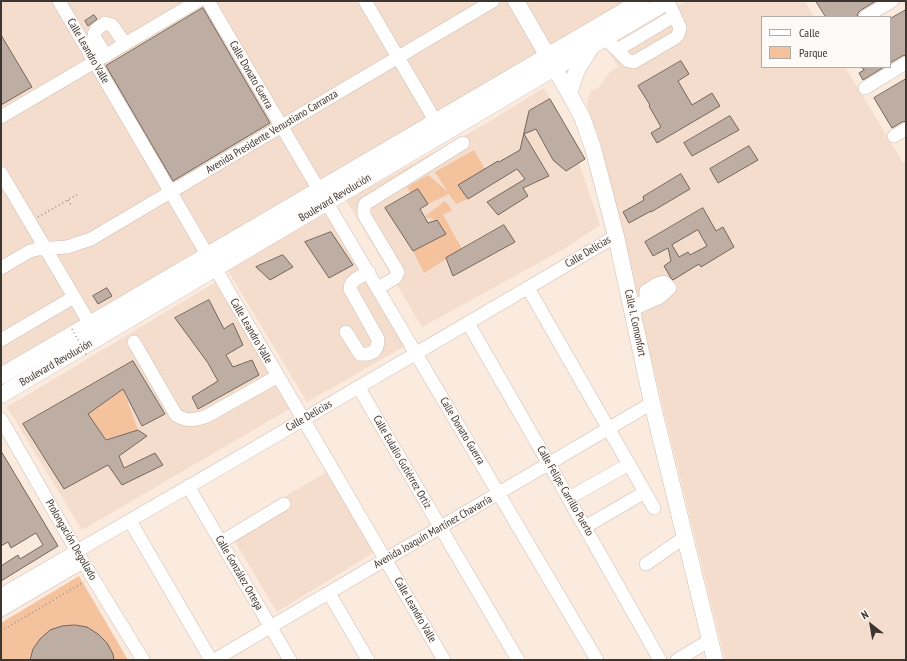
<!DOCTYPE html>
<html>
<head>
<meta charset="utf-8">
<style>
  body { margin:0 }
  #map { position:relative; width:907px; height:661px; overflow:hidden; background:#fbeade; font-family:"PT Sans Narrow",sans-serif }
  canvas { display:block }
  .frame { position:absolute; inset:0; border:2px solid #3c3631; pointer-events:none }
  .legend { position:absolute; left:761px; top:16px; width:130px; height:52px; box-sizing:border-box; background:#fefaf8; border:1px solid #b0aca8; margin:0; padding:5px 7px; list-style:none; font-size:12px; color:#3c3631 }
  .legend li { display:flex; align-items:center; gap:8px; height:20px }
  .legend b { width:20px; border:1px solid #b0aca8 }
  .north { position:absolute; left:851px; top:605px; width:40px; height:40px; -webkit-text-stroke:3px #fefaf8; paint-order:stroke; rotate:329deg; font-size:11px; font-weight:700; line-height:16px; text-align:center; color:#3c3631 }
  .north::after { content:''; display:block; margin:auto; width:14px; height:18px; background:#3c3631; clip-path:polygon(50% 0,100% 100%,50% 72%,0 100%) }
</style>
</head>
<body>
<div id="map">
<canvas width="907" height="661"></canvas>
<div class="frame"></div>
<ul class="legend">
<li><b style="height:5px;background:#fff"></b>Calle</li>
<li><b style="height:11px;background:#f5c29e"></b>Parque</li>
</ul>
<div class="north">N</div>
</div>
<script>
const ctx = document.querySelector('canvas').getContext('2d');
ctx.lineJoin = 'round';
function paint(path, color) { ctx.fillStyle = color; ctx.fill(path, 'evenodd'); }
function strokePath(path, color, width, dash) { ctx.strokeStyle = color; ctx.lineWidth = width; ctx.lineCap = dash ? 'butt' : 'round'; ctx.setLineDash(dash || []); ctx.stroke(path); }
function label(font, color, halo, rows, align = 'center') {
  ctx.font = font + ' "PT Sans Narrow",sans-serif'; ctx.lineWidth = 3; ctx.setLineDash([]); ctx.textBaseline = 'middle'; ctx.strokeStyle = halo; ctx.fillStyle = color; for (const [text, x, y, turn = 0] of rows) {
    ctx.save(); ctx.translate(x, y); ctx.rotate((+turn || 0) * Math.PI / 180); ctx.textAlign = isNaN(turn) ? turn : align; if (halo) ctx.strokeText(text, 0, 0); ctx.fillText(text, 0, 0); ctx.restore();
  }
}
paint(new Path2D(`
  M 1,1 L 645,1 L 1,383 Z
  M 686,1 L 805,1 L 814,17 L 762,17 L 762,67 L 845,67 L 903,163 L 906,161 L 906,660 L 725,660 L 641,318 L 619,215 L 597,133 L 588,108 L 587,104 L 591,90 L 595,90 L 600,86 L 610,72 L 618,67 L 608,50 Z
  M 544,88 L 571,139 L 600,225 L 564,249 L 422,327 L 346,200 L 482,126 Z
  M 331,207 L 410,343 L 307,402 L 227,269 Z
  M 216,282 L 291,408 L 82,530 L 7,407 Z
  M 330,470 L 378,550 L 277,612 L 228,530 Z`), '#f4ddcc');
paint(new Path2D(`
  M 474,150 L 485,169 L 458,185 L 468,199 L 456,204 L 449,194 L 428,204 L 418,189 L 411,193 L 407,187 L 428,175 L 448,192 L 435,172 Z
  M 445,201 L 452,210 L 443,215 L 462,249 L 424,273 L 413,251 L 445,234 L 437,220 L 424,217 Z
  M 123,389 L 138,430 L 106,439 L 88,414 Z
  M 79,576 L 128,660 L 1,660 L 1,623 Z`), '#f5c29e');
const building = new Path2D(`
  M 816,1 L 876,1 L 861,10 L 858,13 L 857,17 L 826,17 Z
  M 203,8 L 270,123 L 173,181 L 106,66 Z
  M 906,10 L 906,55 L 902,56 L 890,63 L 890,19 Z
  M 94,15 L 97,19 L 88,26 L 85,21 Z
  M 1,35 L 32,87 L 1,105 Z
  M 681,61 L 689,74 L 678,81 L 692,105 L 712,93 L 720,106 L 657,143 L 651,133 L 661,127 L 649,106 L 650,105 L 638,86 Z
  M 861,67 L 884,67 L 863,80 L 859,73 L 864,70 Z
  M 906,79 L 906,121 L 902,122 L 892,128 L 874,98 Z
  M 550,99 L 585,159 L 566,171 L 553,160 L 536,129 L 524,134 L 549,176 L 523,188 L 528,196 L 498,215 L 487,202 L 525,179 L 517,169 L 468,199 L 458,185 L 498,161 L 499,162 L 520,150 L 529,111 Z
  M 730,116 L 739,130 L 692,156 L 684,143 Z
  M 749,146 L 758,160 L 718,183 L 710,169 Z
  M 681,174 L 690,189 L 651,212 L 651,211 L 629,223 L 623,212 L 644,200 L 643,197 Z
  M 418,189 L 428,204 L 420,209 L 428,223 L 437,220 L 446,234 L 413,251 L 385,208 Z
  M 703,208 L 716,231 L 723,227 L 734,247 L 701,267 L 699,264 L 673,280 L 671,278 L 664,266 L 671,261 L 668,248 L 653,256 L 645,242 ZM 698,230 L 707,246 L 690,255 L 688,252 L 679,257 L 672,245 Z
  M 504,225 L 515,242 L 453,276 L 446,258 Z
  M 331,232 L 353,265 L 329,278 L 305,242 Z
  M 283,255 L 293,267 L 270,280 L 256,267 Z
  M 107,288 L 112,296 L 98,304 L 93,296 Z
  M 209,300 L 224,329 L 233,323 L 243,345 L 226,355 L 233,367 L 252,360 L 259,375 L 198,409 L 192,397 L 218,381 L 208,363 L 175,318 Z
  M 133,361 L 165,414 L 142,426 L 123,389 L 88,414 L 106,440 L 138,430 L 147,436 L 119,456 L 124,468 L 155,453 L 163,465 L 122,485 L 108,465 L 64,489 L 23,424 Z
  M 1,451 L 58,546 L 1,581 L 1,566 L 18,555 L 20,559 L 43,545 L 36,533 L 11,548 L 8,542 L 1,546 Z
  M 75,625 L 87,627 L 98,634 L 107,643 L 113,654 L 114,660 L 30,660 L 33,649 L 40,639 L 50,630 L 62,626 Z`);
paint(building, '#bdada2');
strokePath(building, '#75665c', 1);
const minor = new Path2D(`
  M 59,1 L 444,660
  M 208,1 L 319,190
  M 365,1 L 436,122
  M 865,17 L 892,1
  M 605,38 L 626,59 L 629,61 L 634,62 L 675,38 L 678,35 L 680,28 L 668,1
  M 617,50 L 674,16
  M 106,56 L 94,36 C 94,29 100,27 105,23 L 112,25 L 125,44
  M 865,88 L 906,63
  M 1,117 L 198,1
  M 894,136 L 906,129
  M 1,173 L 90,324
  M 327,203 L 597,660
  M 1,268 L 30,251 L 38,249 L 67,247 L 91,239 L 493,1
  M 378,288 L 395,278 L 398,272 L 364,215 L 364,208 L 365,204 L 463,143
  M 528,288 L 654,508
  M 631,307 L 640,304 L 646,300 L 646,291 L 657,284 L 664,282 L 670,288 L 660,297 L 631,310
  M 468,323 L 549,464 L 660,660
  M 346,332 L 360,354 C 373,355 378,351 378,339 L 350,289 C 350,279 361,277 369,272
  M 1,340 L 74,297
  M 134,342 L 176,415 C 187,422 195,420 207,416 L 278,376
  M 359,388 L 518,660
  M 1,419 L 83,562 L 143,660
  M 188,486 L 290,660
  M 569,498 L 629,464
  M 130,521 L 211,660
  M 585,527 L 645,492
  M 221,542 L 284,504
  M 646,564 L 685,537
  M 329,593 L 368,660
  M 1,595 C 207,477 411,356 616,236
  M 1,610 L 83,562
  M 214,660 L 652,403
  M 677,660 L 710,640`);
const major = new Path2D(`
  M 516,1 L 569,93 L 582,117 L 593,148 L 616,236 L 652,403 L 715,660
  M 569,93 L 577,70 L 591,47
  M 1,376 L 641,1
  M 1,395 L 668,1`);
strokePath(minor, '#cdbcb1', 14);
strokePath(major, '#cdbcb1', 17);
strokePath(new Path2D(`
  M 68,200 L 72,207
  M 38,217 L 78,194
  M 1,631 L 84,582`), '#9a8e86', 1.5, [1, 3]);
strokePath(minor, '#fff', 13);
strokePath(major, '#fff', 16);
strokePath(new Path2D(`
  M 72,329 L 87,356`), '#9a8e86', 1.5, [1, 3]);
label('11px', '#3c3631', '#fefaf8', [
  ["Calle Leandro Valle",88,51,60],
  ["Calle Donato Guerra",251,75,60],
  ["Avenida Presidente Venustiano Carranza",272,132,-31],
  ["Boulevard Revolución",335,198,-31],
  ["Calle Delicias",588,252,-31],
  ["Calle I. Comonfort",635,323,78],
  ["Calle Leandro Valle",251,331,60],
  ["Boulevard Revolución",56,363,-30],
  ["Calle Delicias",309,416,-30],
  ["Calle Donato Guerra",462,431,59],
  ["Calle Eulalio Gutiérrez Ortiz",402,462,60],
  ["Calle Felipe Carrillo Puerto",565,491,60],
  ["Avenida Joaquín Martínez Chavarría",433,532,-30],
  ["Prolongación Degollado",71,540,60],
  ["Calle González Ortega",239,573,60],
  ["Calle Leandro Valle",415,610,60]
]);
</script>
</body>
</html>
